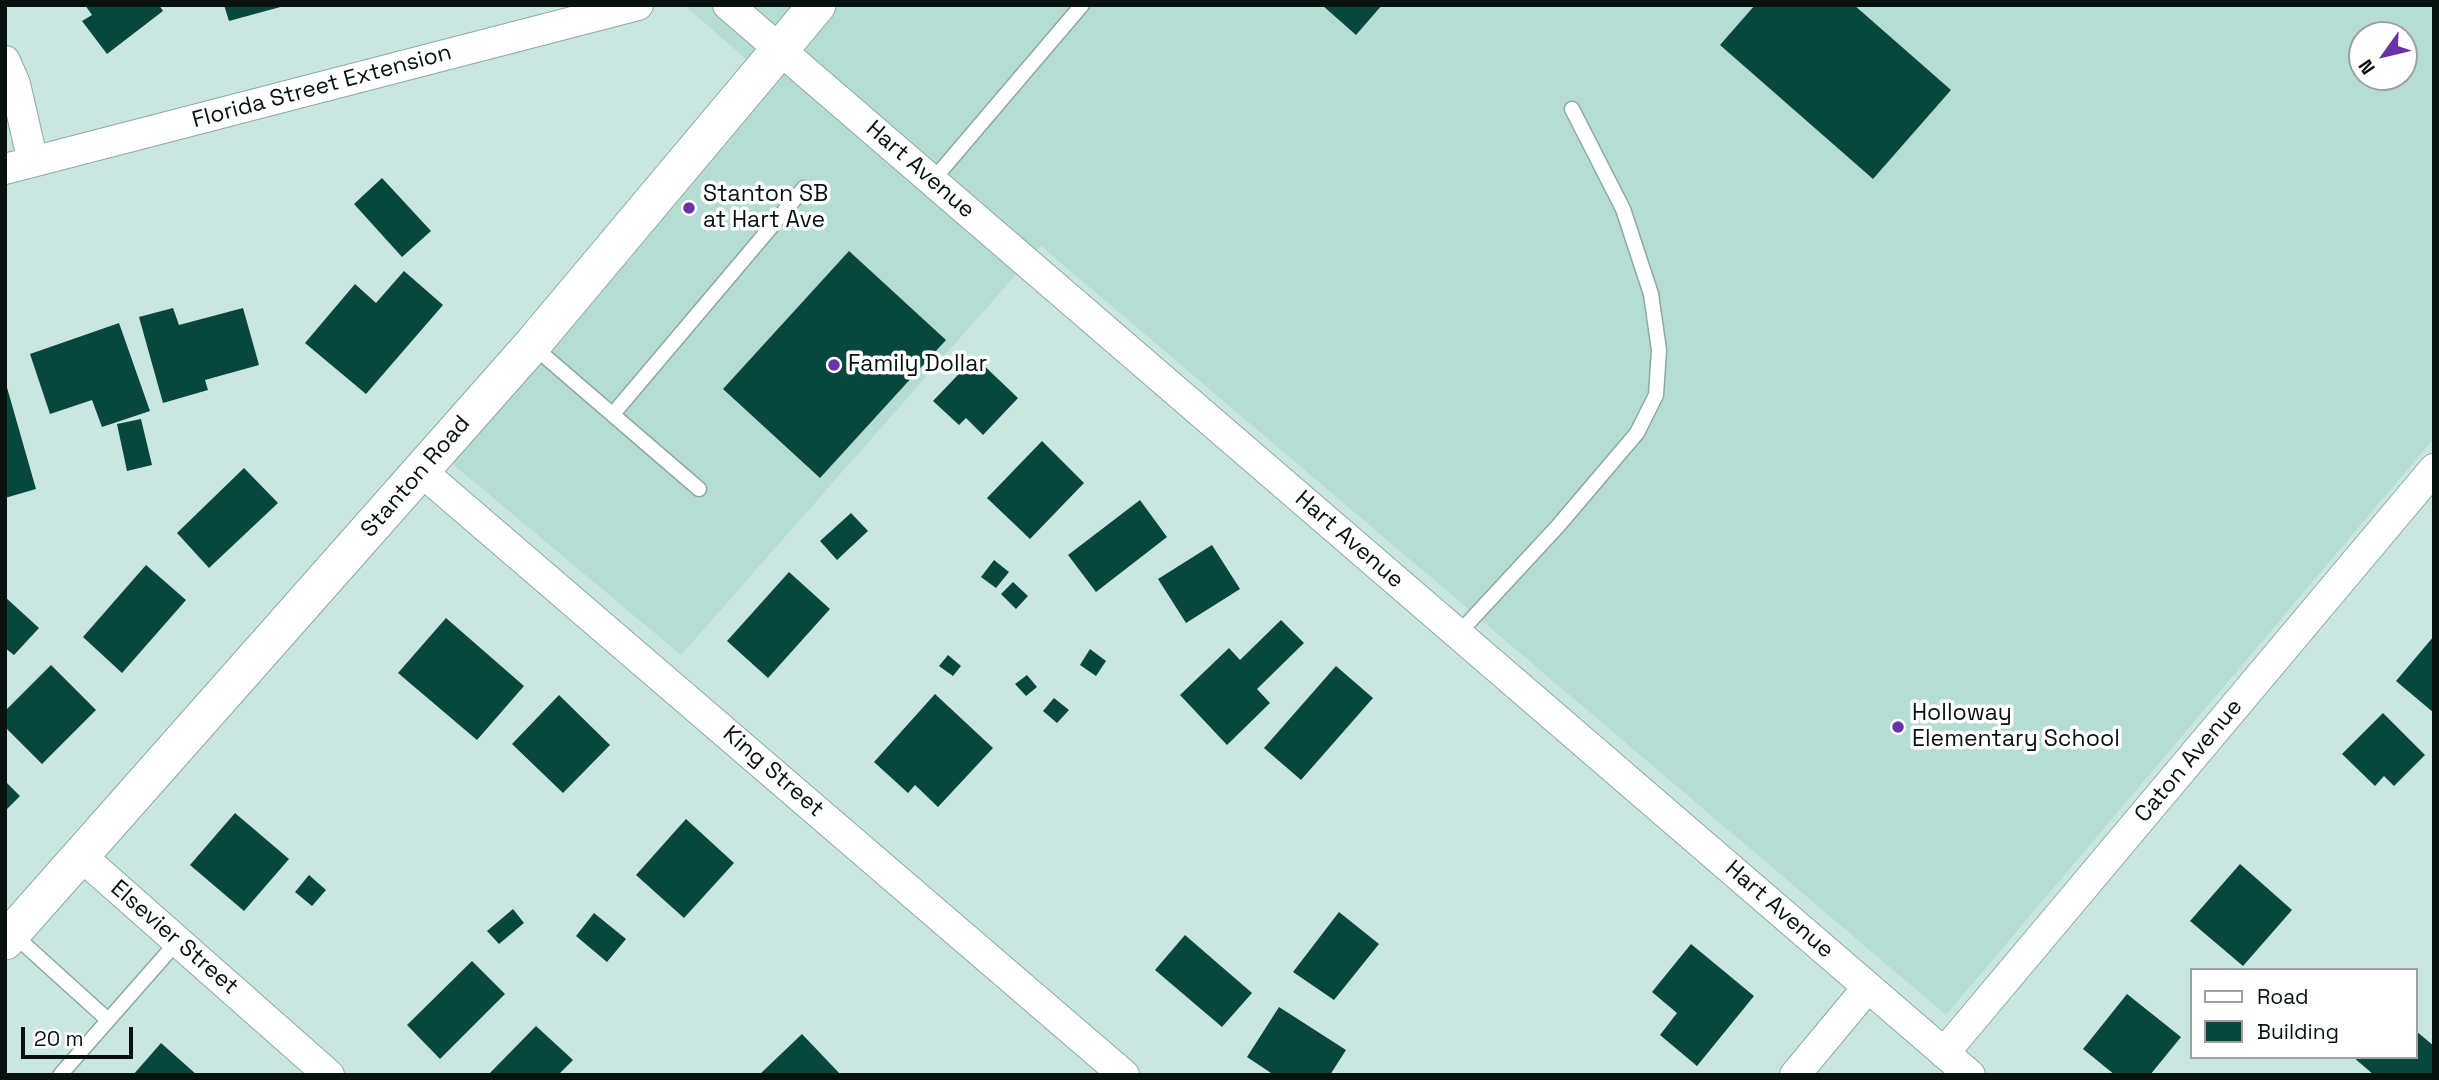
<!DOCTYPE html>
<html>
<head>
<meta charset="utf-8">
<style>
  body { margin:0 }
  #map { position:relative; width:2439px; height:1080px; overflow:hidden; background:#c9e7e0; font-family:"Space Grotesk",sans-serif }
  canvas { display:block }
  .frame { position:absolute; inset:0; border:7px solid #07120f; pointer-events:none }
  .legend { position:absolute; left:2190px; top:968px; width:228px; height:91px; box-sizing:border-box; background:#fff; border:2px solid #9ca09f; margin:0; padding:9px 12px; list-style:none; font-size:21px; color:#07120f }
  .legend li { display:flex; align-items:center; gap:14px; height:35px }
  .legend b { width:35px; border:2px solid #9ca09f }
  .north { position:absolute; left:2348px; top:21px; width:70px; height:70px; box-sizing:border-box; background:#fff; border:2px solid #9ca09f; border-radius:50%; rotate:236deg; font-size:19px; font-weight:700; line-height:28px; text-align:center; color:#07120f }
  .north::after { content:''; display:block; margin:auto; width:24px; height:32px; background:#6832a9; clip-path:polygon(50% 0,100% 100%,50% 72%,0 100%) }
  .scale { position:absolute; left:21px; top:1027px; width:112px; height:32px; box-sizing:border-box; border:4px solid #07120f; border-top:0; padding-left:9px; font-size:21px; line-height:24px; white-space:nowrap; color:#07120f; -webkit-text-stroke:5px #fff; paint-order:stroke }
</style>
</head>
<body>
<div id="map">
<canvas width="2439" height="1080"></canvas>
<div class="frame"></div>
<ul class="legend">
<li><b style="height:9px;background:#fff"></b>Road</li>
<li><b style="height:19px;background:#07473e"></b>Building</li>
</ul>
<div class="north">N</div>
<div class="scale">20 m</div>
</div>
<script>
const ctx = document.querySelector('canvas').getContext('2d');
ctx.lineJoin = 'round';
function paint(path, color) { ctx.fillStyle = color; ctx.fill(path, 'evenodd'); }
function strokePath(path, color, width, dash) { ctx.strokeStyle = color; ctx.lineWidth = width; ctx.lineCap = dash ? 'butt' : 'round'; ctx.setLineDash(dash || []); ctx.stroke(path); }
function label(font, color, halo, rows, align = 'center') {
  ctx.font = font + ' "Space Grotesk",sans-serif'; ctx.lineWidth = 7; ctx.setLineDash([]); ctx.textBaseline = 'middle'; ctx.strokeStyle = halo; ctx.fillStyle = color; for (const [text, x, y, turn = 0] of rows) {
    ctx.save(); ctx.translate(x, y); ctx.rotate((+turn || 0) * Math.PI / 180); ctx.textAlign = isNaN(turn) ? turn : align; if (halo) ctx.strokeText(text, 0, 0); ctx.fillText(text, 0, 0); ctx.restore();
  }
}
paint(new Path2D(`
  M 684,5 L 2434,5 L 2434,438 L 1946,1015 L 1041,246 L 681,655 L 448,460 L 769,79 ZM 2362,35 L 2404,35 L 2404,77 L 2362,77 Z`), '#b5ddd4');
paint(new Path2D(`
  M 85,5 L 159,5 L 163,11 L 107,54 L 82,21 L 92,15 Z
  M 224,5 L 284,5 L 284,6 L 229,21 Z
  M 1322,5 L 1382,5 L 1356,35 Z
  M 1755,5 L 1854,5 L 1951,90 L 1873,179 L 1720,45 Z
  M 382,178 L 431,231 L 402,257 L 354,204 Z
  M 849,251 L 946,340 L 820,478 L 723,389 Z
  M 404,271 L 443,305 L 366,394 L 305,343 L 355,284 L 376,303 Z
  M 173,308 L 179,325 L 243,308 L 259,365 L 205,380 L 208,390 L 163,403 L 139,317 Z
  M 119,323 L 150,411 L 102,427 L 92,400 L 50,414 L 30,354 Z
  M 975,357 L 1018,398 L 983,435 L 966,418 L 959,425 L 933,401 Z
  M 6,384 L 36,489 L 5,498 L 5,385 Z
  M 141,419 L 152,465 L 127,471 L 117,424 Z
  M 1042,441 L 1084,483 L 1030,539 L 987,498 Z
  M 244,468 L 278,503 L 209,568 L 177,533 Z
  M 1140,500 L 1167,537 L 1096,592 L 1068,555 Z
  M 851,513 L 868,531 L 837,560 L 820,541 Z
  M 1212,545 L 1240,589 L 1186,623 L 1158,579 Z
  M 994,560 L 1009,572 L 996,588 L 981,577 Z
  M 146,565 L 186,600 L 122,673 L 83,637 Z
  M 789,572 L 830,609 L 768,678 L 727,641 Z
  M 1013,582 L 1028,596 L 1016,609 L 1001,594 Z
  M 5,597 L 39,628 L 14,655 L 5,648 Z
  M 446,618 L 524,686 L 477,740 L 398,673 Z
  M 1281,620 L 1304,643 L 1257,689 L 1270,703 L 1227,745 L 1180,695 L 1229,648 L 1240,660 Z
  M 2434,636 L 2434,713 L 2396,681 Z
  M 1090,649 L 1106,661 L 1096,676 L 1080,665 Z
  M 948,655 L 961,666 L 953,676 L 939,666 Z
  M 51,665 L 96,710 L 42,764 L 5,727 L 5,711 Z
  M 1336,666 L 1373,698 L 1301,780 L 1264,748 Z
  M 1027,675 L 1037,687 L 1026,696 L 1015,684 Z
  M 935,694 L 993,748 L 938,807 L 915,785 L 908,793 L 874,762 Z
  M 559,695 L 610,745 L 563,793 L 512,744 Z
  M 1054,698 L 1069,710 L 1057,723 L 1043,711 Z
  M 2383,713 L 2425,755 L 2394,786 L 2384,776 L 2375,786 L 2342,754 Z
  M 5,781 L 20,796 L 5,811 Z
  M 235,813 L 289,859 L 244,911 L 190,865 Z
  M 686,819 L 734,863 L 684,918 L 636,875 Z
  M 2240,864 L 2292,910 L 2243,966 L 2190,921 Z
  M 309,875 L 326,890 L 312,906 L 295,892 Z
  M 513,909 L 524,923 L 499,944 L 487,931 Z
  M 1339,912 L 1379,944 L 1334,1000 L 1293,972 Z
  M 594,913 L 626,939 L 607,962 L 576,936 Z
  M 1185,935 L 1252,993 L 1222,1027 L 1155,970 Z
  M 1691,944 L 1754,996 L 1697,1066 L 1660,1035 L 1677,1013 L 1652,992 Z
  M 472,961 L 505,994 L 440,1059 L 407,1025 Z
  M 2127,994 L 2181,1037 L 2150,1075 L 2115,1075 L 2083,1049 Z
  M 1279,1007 L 1346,1050 L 1330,1075 L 1274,1075 L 1247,1057 Z
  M 536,1026 L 573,1060 L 558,1075 L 488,1075 Z
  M 2416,1031 L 2434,1046 L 2434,1075 L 2374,1075 L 2353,1057 L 2416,1057 Z
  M 802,1034 L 841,1075 L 759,1075 Z
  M 161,1043 L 197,1075 L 133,1075 Z`), '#07473e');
const service = new Path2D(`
  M 933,180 L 1082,5
  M 533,346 L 699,489
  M 613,414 L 804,188
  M 1458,634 L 1558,526 L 1637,433 L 1656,395 L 1659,350 L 1651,294 L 1623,209 L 1572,109
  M 13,934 L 108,1020
  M 60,1075 L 177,942`);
const minor = new Path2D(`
  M 728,5 L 1970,1075
  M 5,61 L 15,84 L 33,162
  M 5,169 L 638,5
  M 421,471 L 1124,1075
  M 81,856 L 329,1075
  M 1944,1053 L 2434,469
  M 1795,1075 L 1868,987`);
const tertiary = new Path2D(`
  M 5,941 L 532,345 L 817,5`);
strokePath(service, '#8ca8a2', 17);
strokePath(minor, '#8ca8a2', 32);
strokePath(tertiary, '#8ca8a2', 39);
strokePath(service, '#fff', 14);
strokePath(minor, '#fff', 30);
strokePath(tertiary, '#fff', 37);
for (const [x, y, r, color] of [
  [689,208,7,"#6832a9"],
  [834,365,7,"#6832a9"],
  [1898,727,7,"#6832a9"]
]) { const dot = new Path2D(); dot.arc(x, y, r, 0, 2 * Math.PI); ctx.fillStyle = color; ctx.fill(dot); strokePath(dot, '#fff', 2.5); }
label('23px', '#07120f', '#fff', [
  ["Florida Street Extension",322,87,-15],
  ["Hart Avenue",920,170,41],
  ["Stanton Road",416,477,-49],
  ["Hart Avenue",1349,540,41],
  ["Caton Avenue",2189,761,-50],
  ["King Street",773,772,41],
  ["Hart Avenue",1779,910,41],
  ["Elsevier Street",174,938,41]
]);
label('23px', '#07120f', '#fff', [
  ["Stanton SB",703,195],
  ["at Hart Ave",703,221],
  ["Family Dollar",848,365],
  ["Holloway",1912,714],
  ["Elementary School",1912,740]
], 'left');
</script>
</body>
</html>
